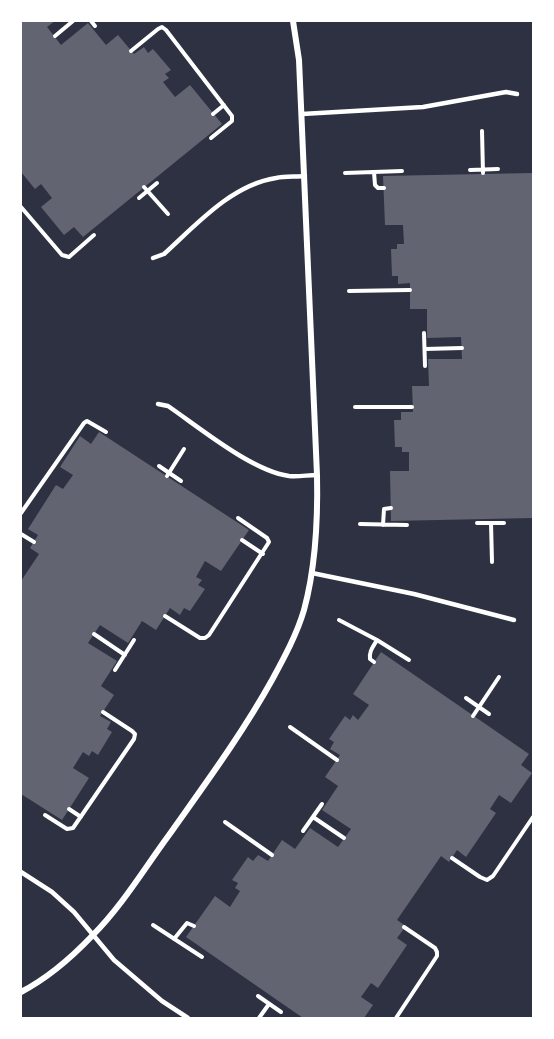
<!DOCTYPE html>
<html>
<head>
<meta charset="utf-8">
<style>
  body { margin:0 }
  #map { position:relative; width:554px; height:1039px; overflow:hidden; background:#2d3142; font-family:"Source Serif 4",serif }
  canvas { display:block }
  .frame { position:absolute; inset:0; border:22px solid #fff; pointer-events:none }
</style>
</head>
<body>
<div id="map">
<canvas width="554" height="1039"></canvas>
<div class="frame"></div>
</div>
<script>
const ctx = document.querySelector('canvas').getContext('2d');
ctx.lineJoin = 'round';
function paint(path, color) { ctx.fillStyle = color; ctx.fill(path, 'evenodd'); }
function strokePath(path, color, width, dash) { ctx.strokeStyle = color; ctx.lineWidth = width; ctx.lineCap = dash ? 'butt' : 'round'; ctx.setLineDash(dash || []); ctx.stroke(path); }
paint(new Path2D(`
  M 21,21 L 55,21 L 47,27 L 61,45 L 88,23 L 106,45 L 118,35 L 134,54 L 144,47 L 148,53 L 153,49 L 171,70 L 165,74 L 169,78 L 163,82 L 175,97 L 190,85 L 222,124 L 83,237 L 74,227 L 64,235 L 41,207 L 52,198 L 41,184 L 35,189 L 21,172 Z
  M 533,173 L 533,518 L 391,521 L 390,471 L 409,471 L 409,452 L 402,452 L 402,447 L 395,447 L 394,420 L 401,420 L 401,412 L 413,412 L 412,386 L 429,386 L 428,359 L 462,359 L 461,337 L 427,338 L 427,309 L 410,309 L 410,283 L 398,284 L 398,276 L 392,276 L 391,249 L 397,249 L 397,244 L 404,244 L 403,225 L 385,225 L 383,176 Z
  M 99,432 L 249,530 L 221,571 L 205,561 L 196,577 L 202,580 L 198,585 L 205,589 L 190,611 L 184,608 L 180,615 L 170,608 L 156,630 L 142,621 L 128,643 L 100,625 L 88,643 L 117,661 L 101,686 L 114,695 L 100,716 L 111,722 L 107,729 L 112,732 L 98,755 L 92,751 L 89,756 L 83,752 L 73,768 L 89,778 L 62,820 L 21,794 L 21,581 L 39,554 L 30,548 L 38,535 L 28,529 L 56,485 L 63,489 L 73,475 L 60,467 L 80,436 L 91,444 Z
  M 381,652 L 529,754 L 521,765 L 532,773 L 511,803 L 499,795 L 490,809 L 496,813 L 466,857 L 457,850 L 449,862 L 441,856 L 397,920 L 406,926 L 397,938 L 407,945 L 378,988 L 371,983 L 361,997 L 373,1005 L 364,1018 L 303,1018 L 186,937 L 215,896 L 230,907 L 240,891 L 235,888 L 238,883 L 232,880 L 248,857 L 253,861 L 258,855 L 268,861 L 282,840 L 295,849 L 310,828 L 338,847 L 351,829 L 322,810 L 338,786 L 325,777 L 340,755 L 330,749 L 334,742 L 329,739 L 345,716 L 350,720 L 353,715 L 358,720 L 369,705 L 353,694 Z`), '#626471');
strokePath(new Path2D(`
  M 91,21 L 95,26
  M 55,36 L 73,21
  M 131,51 L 158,29 L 162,27 L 166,30 L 232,116 L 232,121 L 211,138
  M 213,114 L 224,105
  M 482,131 L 483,173
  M 470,170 L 498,169
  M 374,172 L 375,185 L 378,188 L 384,188
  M 345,173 L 402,171
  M 144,187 L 168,214
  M 139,198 L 157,183
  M 21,207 L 62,255 L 69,257 L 94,235
  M 349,291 L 410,290
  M 424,333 L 425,366
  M 425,349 L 462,348
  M 355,407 L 412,407
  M 159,466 L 181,481
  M 167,476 L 184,449
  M 21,513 L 84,423 L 87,421 L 106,432
  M 477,523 L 504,523
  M 491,523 L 492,562
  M 360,524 L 407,525
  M 383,525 L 384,509 L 391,508
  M 21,534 L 34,542
  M 242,540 L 263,554
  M 165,616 L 200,638 L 205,638 L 209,635 L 269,542 L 267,538 L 238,518
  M 339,620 L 377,640 L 409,660
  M 94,634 L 125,655
  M 374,662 L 370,659 C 369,651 373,647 377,640
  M 115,670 L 134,640
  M 466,698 L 489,714
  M 473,716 L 499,677
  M 290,727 L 337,760
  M 69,809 L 81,817
  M 45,815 L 67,829 L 73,828 L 134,739 L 135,734 L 132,731 L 103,712
  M 313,817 L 344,838
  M 225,822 L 272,855
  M 303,831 L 322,804
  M 452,858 L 480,877 L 487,880 L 493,876 L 533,817
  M 153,925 L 202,957
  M 174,939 L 187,923 L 194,926
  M 258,996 L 281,1012
  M 259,1018 L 269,1004
  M 396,1018 L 437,956 L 437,952 L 435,948 L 404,927`), '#fff', 4);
strokePath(new Path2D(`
  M 302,114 L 423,107 L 506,92 L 517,94
  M 153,258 L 164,254 C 196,225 231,185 276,178 C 285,176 295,177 305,176
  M 158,404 L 168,406 C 200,428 252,471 289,476 C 298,477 308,475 317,475
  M 312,573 L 414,594 L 514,620
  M 21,872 L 52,892 L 74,912 L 114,960 L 162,1001 L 188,1018`), '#fff', 4.5);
strokePath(new Path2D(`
  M 21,992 C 48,978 71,958 92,936 C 122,906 144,869 169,835 C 205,784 242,734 272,680 C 284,658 297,634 304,610 C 316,566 318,520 317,475 L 299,60 L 293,21`), '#fff', 6);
</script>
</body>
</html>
